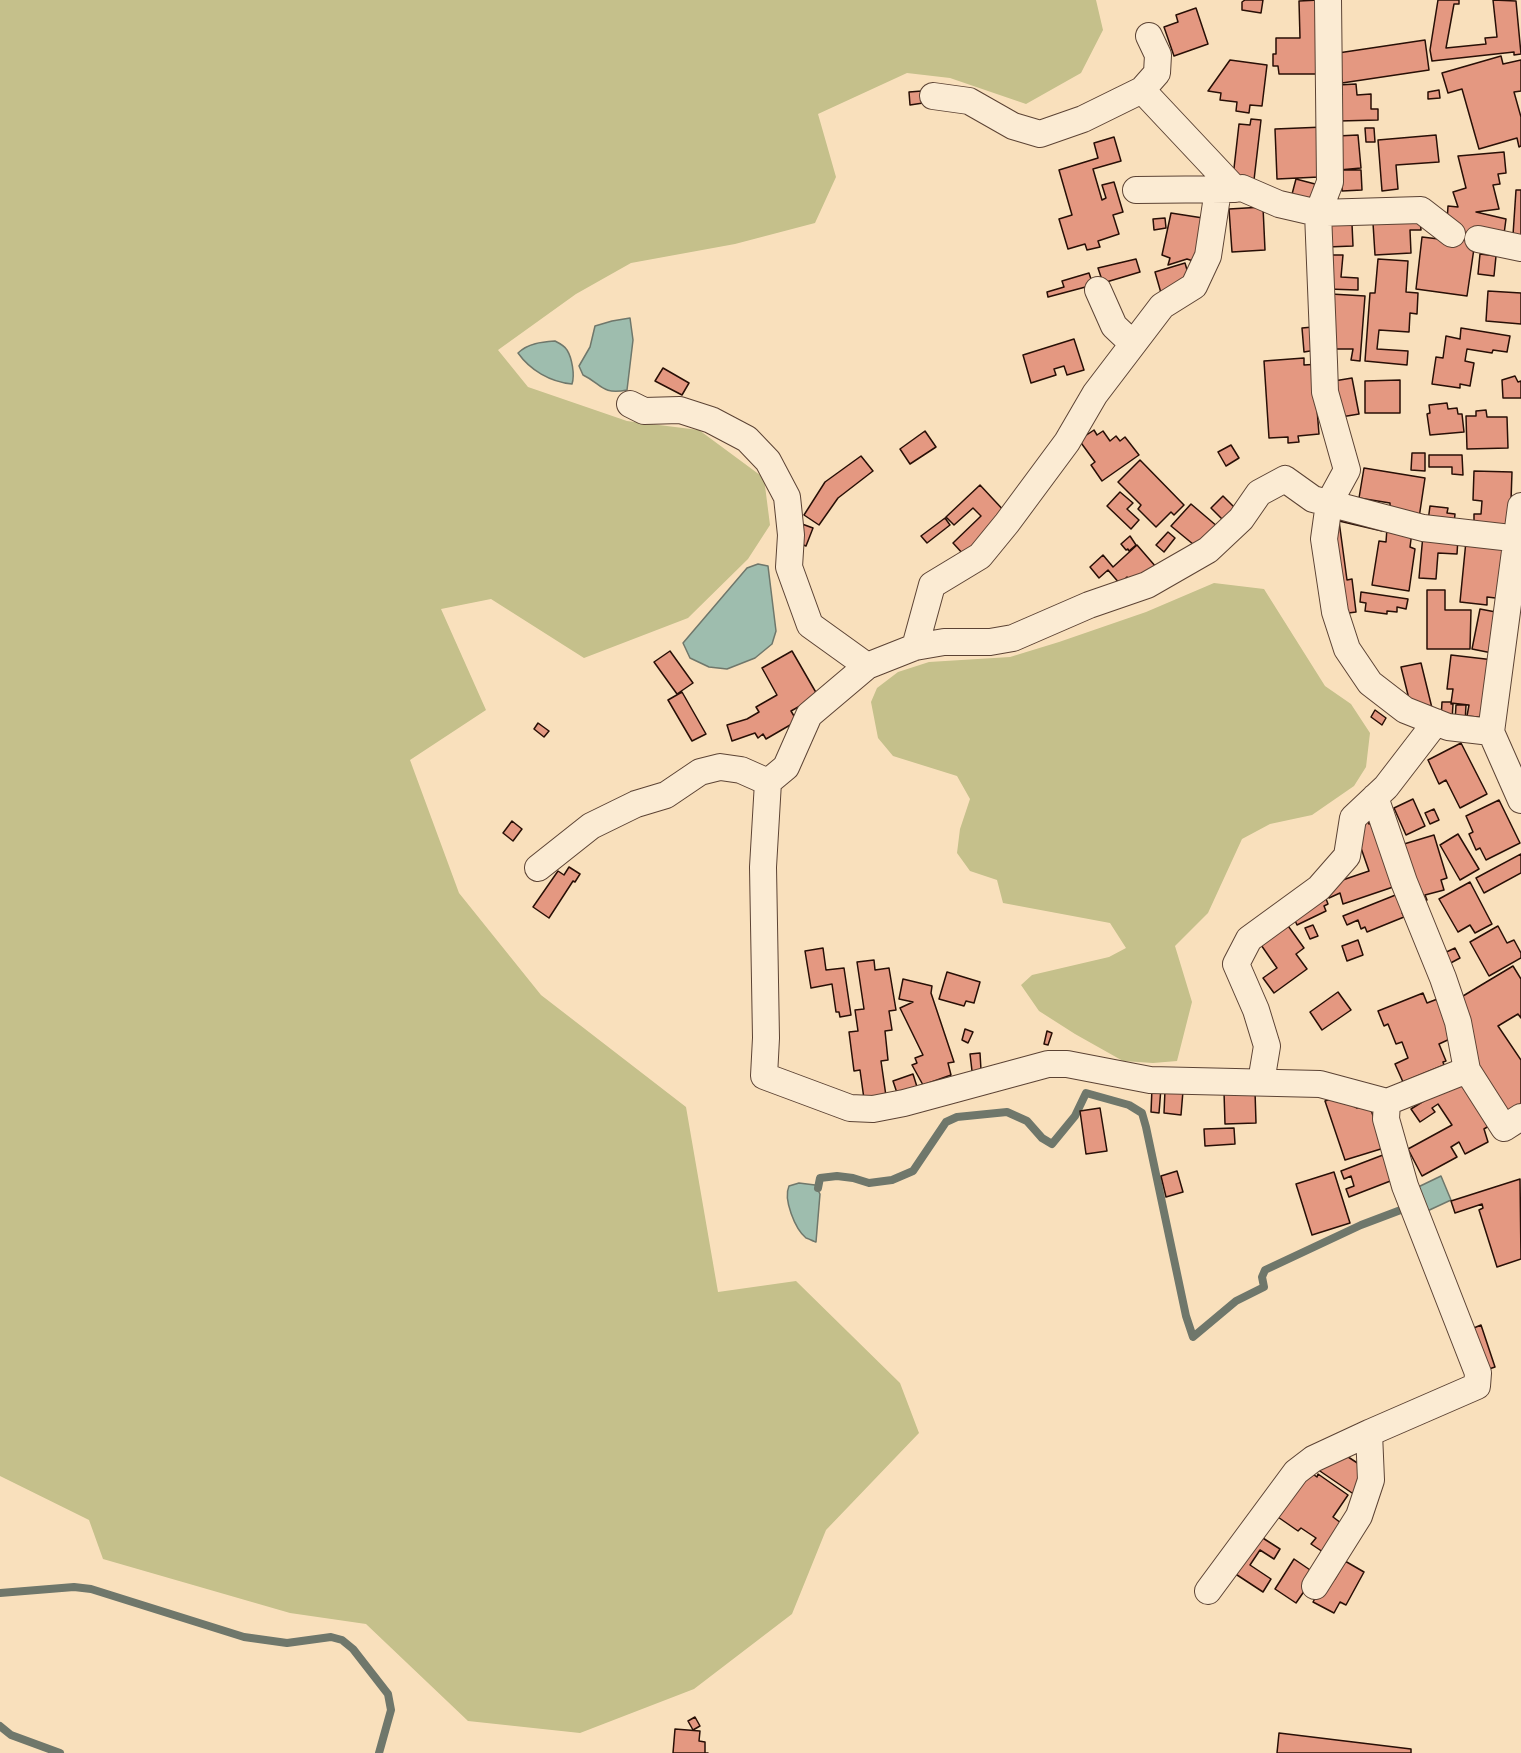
<!DOCTYPE html>
<html>
<head>
<meta charset="utf-8">
<style>
  body { margin:0 }
  canvas { display:block; background:#f9e0bc }
</style>
</head>
<body>
<canvas width="1521" height="1753"></canvas>
<script>
const ctx = document.querySelector('canvas').getContext('2d');
ctx.lineJoin = 'round';
function paint(path, color) { ctx.fillStyle = color; ctx.fill(path, 'evenodd'); }
function strokePath(path, color, width, dash) { ctx.strokeStyle = color; ctx.lineWidth = width; ctx.lineCap = dash ? 'butt' : 'round'; ctx.setLineDash(dash || []); ctx.stroke(path); }
paint(new Path2D(`
  M 0,0 L 1096,0 L 1103,30 L 1081,73 L 1026,104 L 950,78 L 907,73 L 818,114 L 836,177 L 815,223 L 735,244 L 631,263 L 576,294 L 498,350 L 528,387 L 627,421 L 699,430 L 764,478 L 770,525 L 748,559 L 688,618 L 584,658 L 491,599 L 441,609 L 486,710 L 410,760 L 459,893 L 541,995 L 686,1107 L 718,1292 L 796,1281 L 900,1383 L 919,1433 L 826,1530 L 792,1614 L 694,1689 L 580,1733 L 468,1721 L 366,1624 L 290,1613 L 103,1559 L 89,1520 L 0,1476 Z
  M 1214,583 L 1264,589 L 1325,686 L 1351,704 L 1370,733 L 1366,767 L 1354,786 L 1312,815 L 1270,824 L 1242,839 L 1208,913 L 1175,946 L 1192,1002 L 1177,1061 L 1153,1063 L 1123,1061 L 1075,1034 L 1039,1011 L 1021,985 L 1032,975 L 1109,957 L 1126,948 L 1110,923 L 1003,903 L 997,880 L 970,871 L 957,853 L 960,829 L 970,799 L 957,776 L 893,756 L 878,738 L 871,702 L 877,688 L 898,672 L 929,662 L 1010,657 L 1059,642 L 1146,612 Z`), '#c5c08b');
const water = new Path2D(`
  M 630,318 L 633,340 L 627,390 C 601,395 602,384 583,375 L 579,366 L 590,347 L 595,326 L 612,321 Z
  M 555,341 C 559,343 565,346 567,350 C 572,358 575,375 572,384 C 550,382 530,370 518,353 C 528,343 542,342 555,341 Z
  M 758,564 L 768,566 L 776,631 L 772,644 L 755,658 L 727,669 L 709,667 L 690,658 L 683,643 L 747,568 Z
  M 1441,1176 L 1451,1200 L 1423,1213 L 1414,1189 Z
  M 799,1183 L 815,1185 L 820,1194 L 816,1242 C 815,1242 807,1238 806,1238 C 795,1229 783,1199 789,1186 Z`);
paint(water, '#9ebdae');
strokePath(water, '#6f776b', 1.5);
strokePath(new Path2D(`
  M 818,1188 L 820,1178 L 837,1176 L 853,1178 L 869,1183 L 892,1180 L 913,1171 L 946,1122 L 957,1117 L 1007,1112 L 1027,1121 L 1042,1138 L 1052,1144 L 1075,1116 L 1086,1093 L 1129,1105 L 1142,1113 L 1146,1127 L 1186,1316 L 1193,1337 L 1236,1301 L 1264,1287 L 1262,1277 L 1265,1270 L 1361,1225 L 1406,1208
  M 0,1593 L 74,1587 L 91,1589 L 244,1637 L 287,1643 L 331,1637 L 342,1640 L 353,1649 L 388,1694 L 391,1710 L 379,1753
  M 0,1726 L 11,1735 L 60,1753`), '#6f776b', 8);
const building = new Path2D(`
  M 1245,0 L 1263,0 L 1261,13 L 1242,10 L 1242,2 Z
  M 1319,0 L 1321,74 L 1279,74 L 1278,66 L 1273,66 L 1273,54 L 1276,54 L 1276,38 L 1300,38 L 1299,1 Z
  M 1438,0 L 1459,0 L 1459,4 L 1454,4 L 1446,48 L 1486,44 L 1485,38 L 1497,37 L 1493,0 L 1516,1 L 1521,54 L 1514,55 L 1514,52 L 1432,61 L 1430,50 Z
  M 1196,8 L 1208,44 L 1174,56 L 1164,27 L 1178,22 L 1176,15 Z
  M 1425,40 L 1429,70 L 1342,83 L 1338,53 Z
  M 1501,56 L 1503,64 L 1521,60 L 1521,91 L 1514,92 L 1521,117 L 1521,146 L 1519,147 L 1517,138 L 1479,149 L 1462,89 L 1448,93 L 1442,73 Z
  M 1230,60 L 1267,65 L 1262,106 L 1250,105 L 1249,113 L 1236,111 L 1237,102 L 1220,100 L 1221,93 L 1208,91 Z
  M 1356,84 L 1357,95 L 1371,94 L 1371,109 L 1378,109 L 1378,120 L 1339,121 L 1338,85 Z
  M 1439,90 L 1440,98 L 1428,99 L 1428,92 Z
  M 922,91 L 923,103 L 910,105 L 909,92 Z
  M 1251,119 L 1261,120 L 1254,180 L 1233,177 L 1239,124 L 1250,125 Z
  M 1324,127 L 1319,177 L 1277,179 L 1275,129 Z
  M 1365,128 L 1374,128 L 1375,142 L 1366,142 Z
  M 1358,135 L 1361,168 L 1339,170 L 1337,136 Z
  M 1436,135 L 1439,162 L 1396,165 L 1398,189 L 1382,191 L 1378,140 Z
  M 1114,137 L 1121,161 L 1093,169 L 1102,200 L 1106,198 L 1102,185 L 1114,182 L 1123,212 L 1113,215 L 1119,234 L 1098,241 L 1100,247 L 1087,250 L 1085,244 L 1068,249 L 1059,219 L 1072,215 L 1059,170 L 1098,158 L 1094,143 Z
  M 1504,152 L 1506,173 L 1498,174 L 1500,184 L 1493,185 L 1499,209 L 1476,212 L 1506,219 L 1504,234 L 1477,228 L 1467,296 L 1416,289 L 1422,237 L 1456,241 L 1447,222 L 1448,206 L 1458,207 L 1453,192 L 1466,188 L 1458,156 Z
  M 1342,170 L 1361,170 L 1362,190 L 1342,191 Z
  M 1296,179 L 1315,184 L 1311,203 L 1291,198 Z
  M 1516,190 L 1521,190 L 1521,235 L 1513,235 Z
  M 1263,207 L 1265,250 L 1232,252 L 1229,209 Z
  M 1171,213 L 1203,218 L 1196,262 L 1187,259 L 1168,265 L 1170,258 L 1162,255 Z
  M 1325,217 L 1420,218 L 1421,230 L 1410,230 L 1411,253 L 1375,255 L 1373,223 L 1352,224 L 1353,246 L 1327,247 Z
  M 1165,218 L 1166,228 L 1154,230 L 1153,219 Z
  M 1480,254 L 1496,256 L 1494,276 L 1478,274 Z
  M 1329,255 L 1343,255 L 1341,277 L 1358,278 L 1358,290 L 1327,289 Z
  M 1136,259 L 1140,272 L 1103,283 L 1098,268 Z
  M 1378,259 L 1408,261 L 1406,292 L 1418,293 L 1417,314 L 1410,313 L 1409,332 L 1379,330 L 1377,349 L 1408,351 L 1407,365 L 1365,361 L 1370,293 L 1375,293 Z
  M 1185,263 L 1190,280 L 1161,293 L 1155,272 Z
  M 1089,273 L 1093,285 L 1048,297 L 1047,292 L 1064,287 L 1062,281 Z
  M 1488,291 L 1521,293 L 1521,324 L 1486,321 Z
  M 1331,294 L 1365,296 L 1360,361 L 1351,360 L 1353,349 L 1331,349 Z
  M 1313,327 L 1316,350 L 1304,352 L 1302,328 Z
  M 1461,328 L 1510,336 L 1507,352 L 1493,350 L 1492,353 L 1467,349 L 1465,361 L 1474,363 L 1470,386 L 1460,384 L 1460,388 L 1432,384 L 1436,357 L 1443,358 L 1446,336 L 1460,339 Z
  M 1074,339 L 1084,370 L 1067,375 L 1064,366 L 1054,369 L 1056,375 L 1031,383 L 1023,355 Z
  M 1304,358 L 1304,365 L 1320,364 L 1316,397 L 1319,434 L 1298,436 L 1299,442 L 1288,443 L 1288,437 L 1269,438 L 1264,361 Z
  M 663,368 L 689,383 L 682,395 L 655,381 Z
  M 1515,376 L 1518,382 L 1521,381 L 1521,398 L 1503,398 L 1502,380 Z
  M 1352,378 L 1359,414 L 1341,417 L 1334,381 Z
  M 1400,380 L 1400,413 L 1365,413 L 1365,381 Z
  M 1447,403 L 1448,409 L 1457,408 L 1458,414 L 1462,414 L 1464,432 L 1430,435 L 1427,414 L 1430,413 L 1429,405 Z
  M 1486,410 L 1487,417 L 1507,417 L 1508,448 L 1467,449 L 1466,416 L 1476,416 L 1476,411 Z
  M 1094,430 L 1097,435 L 1103,431 L 1110,441 L 1116,436 L 1120,441 L 1125,437 L 1139,455 L 1102,481 L 1091,465 L 1095,462 L 1079,440 Z
  M 925,431 L 936,447 L 910,464 L 900,449 Z
  M 1231,445 L 1239,458 L 1226,466 L 1218,452 Z
  M 1412,453 L 1425,453 L 1425,471 L 1411,470 Z
  M 1429,455 L 1462,455 L 1463,475 L 1452,474 L 1452,467 L 1429,467 Z
  M 861,456 L 873,471 L 838,498 L 819,525 L 804,515 L 825,482 Z
  M 1140,460 L 1184,505 L 1174,515 L 1171,512 L 1156,527 L 1138,509 L 1141,505 L 1118,482 Z
  M 1364,468 L 1425,478 L 1419,518 L 1390,508 L 1390,503 L 1359,498 Z
  M 1474,471 L 1512,472 L 1510,530 L 1474,523 L 1474,514 L 1481,514 L 1482,501 L 1473,500 Z
  M 980,485 L 1007,514 L 964,555 L 953,543 L 981,516 L 973,508 L 954,525 L 946,517 Z
  M 1120,492 L 1133,503 L 1127,509 L 1139,520 L 1131,529 L 1107,506 Z
  M 1223,496 L 1237,510 L 1225,522 L 1211,508 Z
  M 1191,504 L 1218,527 L 1199,549 L 1171,526 Z
  M 1430,506 L 1448,508 L 1447,513 L 1455,514 L 1454,524 L 1428,521 Z
  M 1338,511 L 1384,523 L 1382,531 L 1339,521 L 1347,580 L 1352,579 L 1356,612 L 1341,614 L 1331,533 Z
  M 945,518 L 950,525 L 927,543 L 921,536 Z
  M 802,524 L 813,528 L 806,546 L 793,541 Z
  M 1387,528 L 1412,532 L 1410,547 L 1415,549 L 1409,591 L 1372,585 L 1379,541 L 1386,542 Z
  M 1168,532 L 1175,538 L 1164,552 L 1156,545 Z
  M 1423,535 L 1458,538 L 1457,554 L 1438,553 L 1436,579 L 1419,578 Z
  M 1130,536 L 1136,545 L 1129,551 L 1128,549 L 1126,550 L 1121,544 Z
  M 1466,541 L 1505,545 L 1504,599 L 1487,597 L 1487,605 L 1460,602 Z
  M 1137,545 L 1156,567 L 1135,586 L 1127,577 L 1120,584 L 1108,570 L 1099,578 L 1090,567 L 1103,555 L 1113,567 Z
  M 1427,590 L 1445,590 L 1445,610 L 1471,610 L 1470,649 L 1427,649 Z
  M 1361,592 L 1408,599 L 1406,609 L 1397,607 L 1397,612 L 1387,611 L 1387,614 L 1365,611 L 1366,603 L 1360,602 Z
  M 1480,609 L 1501,613 L 1492,653 L 1472,649 Z
  M 670,651 L 693,683 L 677,694 L 654,662 Z
  M 792,651 L 818,696 L 791,711 L 797,721 L 766,739 L 763,734 L 758,738 L 755,733 L 732,741 L 727,725 L 747,719 L 759,712 L 756,707 L 777,695 L 762,668 Z
  M 1451,655 L 1494,660 L 1487,718 L 1467,716 L 1469,705 L 1451,703 L 1453,689 L 1447,689 Z
  M 1421,663 L 1432,708 L 1410,703 L 1401,667 Z
  M 682,692 L 706,734 L 692,741 L 668,700 Z
  M 1442,702 L 1451,702 L 1451,704 L 1453,704 L 1452,720 L 1441,719 Z
  M 1456,705 L 1466,705 L 1465,723 L 1455,722 Z
  M 1375,710 L 1386,718 L 1382,725 L 1371,717 Z
  M 538,723 L 549,731 L 544,737 L 534,729 Z
  M 1461,743 L 1487,794 L 1460,808 L 1446,780 L 1439,784 L 1428,760 Z
  M 1413,799 L 1425,826 L 1406,835 L 1394,808 Z
  M 1499,800 L 1520,843 L 1486,860 L 1480,848 L 1476,850 L 1469,834 L 1473,832 L 1466,816 Z
  M 1434,809 L 1439,820 L 1430,824 L 1425,813 Z
  M 1368,820 L 1369,824 L 1378,821 L 1399,885 L 1343,904 L 1340,893 L 1329,898 L 1325,886 L 1369,871 L 1353,825 Z
  M 512,821 L 522,829 L 513,841 L 503,833 Z
  M 1458,834 L 1479,869 L 1460,880 L 1440,845 Z
  M 1434,835 L 1447,878 L 1441,880 L 1444,890 L 1425,895 L 1427,900 L 1421,902 L 1404,844 Z
  M 1521,854 L 1521,873 L 1484,893 L 1476,878 Z
  M 569,867 L 580,874 L 575,882 L 573,881 L 549,918 L 533,907 L 558,871 L 564,875 Z
  M 1470,882 L 1492,924 L 1475,933 L 1470,925 L 1458,932 L 1439,899 Z
  M 1398,894 L 1405,911 L 1402,913 L 1404,917 L 1367,932 L 1365,927 L 1361,929 L 1358,920 L 1347,925 L 1343,916 Z
  M 1325,896 L 1328,904 L 1324,906 L 1326,911 L 1297,925 L 1291,911 Z
  M 1286,923 L 1304,948 L 1296,954 L 1307,969 L 1274,993 L 1263,978 L 1277,968 L 1259,942 Z
  M 1313,925 L 1318,936 L 1310,939 L 1305,928 Z
  M 1498,926 L 1507,943 L 1514,940 L 1521,953 L 1521,958 L 1489,976 L 1470,942 Z
  M 1358,940 L 1363,955 L 1347,961 L 1342,946 Z
  M 823,948 L 826,970 L 844,968 L 851,1015 L 840,1017 L 839,1012 L 836,1012 L 832,984 L 811,988 L 805,951 Z
  M 1455,948 L 1460,958 L 1445,966 L 1440,955 Z
  M 874,960 L 875,970 L 889,968 L 896,1010 L 889,1011 L 892,1030 L 885,1031 L 888,1060 L 881,1061 L 886,1096 L 864,1099 L 860,1070 L 854,1071 L 849,1032 L 858,1031 L 855,1010 L 864,1009 L 857,962 Z
  M 1513,966 L 1521,979 L 1521,1018 L 1518,1014 L 1498,1026 L 1521,1060 L 1521,1104 L 1507,1113 L 1474,1068 L 1458,999 Z
  M 947,972 L 980,982 L 974,1003 L 966,1001 L 964,1006 L 939,999 Z
  M 903,979 L 932,986 L 931,993 L 954,1062 L 948,1063 L 951,1075 L 923,1085 L 912,1065 L 917,1063 L 915,1058 L 923,1055 L 900,1008 L 913,1002 L 899,999 Z
  M 1338,992 L 1351,1010 L 1322,1030 L 1310,1012 Z
  M 1423,993 L 1427,1003 L 1440,998 L 1452,1038 L 1439,1044 L 1446,1061 L 1443,1062 L 1444,1065 L 1403,1082 L 1395,1064 L 1408,1058 L 1402,1042 L 1396,1044 L 1388,1024 L 1384,1026 L 1378,1011 Z
  M 965,1029 L 973,1032 L 968,1043 L 962,1040 Z
  M 1047,1031 L 1052,1033 L 1048,1045 L 1044,1044 Z
  M 980,1053 L 981,1070 L 972,1071 L 970,1054 Z
  M 913,1074 L 918,1090 L 898,1096 L 893,1081 Z
  M 1462,1077 L 1492,1124 L 1484,1129 L 1488,1142 L 1465,1154 L 1459,1142 L 1451,1147 L 1457,1157 L 1422,1176 L 1408,1149 L 1452,1125 L 1438,1104 L 1432,1108 L 1435,1112 L 1420,1122 L 1411,1109 Z
  M 1152,1088 L 1161,1088 L 1159,1113 L 1151,1112 Z
  M 1165,1090 L 1183,1091 L 1181,1115 L 1164,1113 Z
  M 1255,1091 L 1256,1123 L 1225,1124 L 1224,1092 Z
  M 1337,1097 L 1357,1108 L 1369,1104 L 1384,1148 L 1345,1160 L 1325,1101 Z
  M 1100,1108 L 1107,1151 L 1086,1154 L 1080,1111 Z
  M 1234,1128 L 1235,1144 L 1205,1146 L 1204,1129 Z
  M 1383,1155 L 1393,1180 L 1349,1197 L 1346,1189 L 1354,1186 L 1351,1176 L 1344,1179 L 1341,1171 Z
  M 1177,1171 L 1183,1192 L 1166,1197 L 1161,1176 Z
  M 1334,1172 L 1350,1223 L 1312,1235 L 1296,1184 Z
  M 1520,1179 L 1521,1259 L 1497,1267 L 1479,1210 L 1483,1208 L 1482,1204 L 1455,1213 L 1451,1201 Z
  M 1481,1325 L 1495,1367 L 1483,1371 L 1469,1330 Z
  M 1339,1451 L 1365,1468 L 1355,1495 L 1317,1469 Z
  M 1307,1470 L 1317,1477 L 1318,1474 L 1348,1495 L 1333,1517 L 1345,1526 L 1326,1554 L 1311,1544 L 1316,1538 L 1301,1528 L 1298,1531 L 1275,1515 Z
  M 1255,1533 L 1280,1549 L 1274,1559 L 1260,1550 L 1250,1565 L 1271,1579 L 1263,1592 L 1231,1571 Z
  M 1294,1559 L 1316,1574 L 1296,1603 L 1275,1589 Z
  M 1345,1561 L 1364,1572 L 1346,1605 L 1340,1602 L 1334,1613 L 1313,1602 L 1328,1575 L 1335,1579 Z
  M 695,1717 L 700,1726 L 693,1730 L 688,1721 Z
  M 675,1729 L 700,1731 L 699,1741 L 705,1742 L 705,1753 L 708,1753 L 673,1753 Z
  M 1279,1733 L 1411,1749 L 1411,1753 L 1277,1753 Z`);
paint(building, '#e49881');
strokePath(building, '#280f06', 1.5);
const minor = new Path2D(`
  M 1328,0 L 1330,182 L 1318,213 L 1324,362 L 1325,392 L 1347,470 L 1329,503 L 1324,539 L 1335,612 L 1347,649 L 1370,683 L 1405,710 L 1448,727 L 1491,732
  M 1142,90 L 1157,73 L 1158,55 L 1149,36
  M 933,96 L 969,101 L 1013,126 L 1040,134 L 1083,119 L 1142,90 L 1235,189
  M 1136,190 L 1235,189 L 1242,188 L 1279,204 L 1318,213 L 1421,210 L 1452,234
  M 1478,239 L 1521,248
  M 1098,290 L 1114,326 L 1133,344
  M 630,404 L 644,411 L 680,410 L 711,420 L 747,439 L 768,461 L 787,497 L 791,535 L 789,567 L 810,625 L 867,666
  M 1521,506 L 1491,732 L 1521,800
  M 1521,539 L 1423,528 L 1313,499 L 1285,479 L 1259,493 L 1241,519 L 1208,550 L 1147,585 L 1089,605 L 1013,638 L 990,642 L 944,642 L 915,647 L 867,666 L 809,715 L 786,767 L 768,782 L 763,867 L 766,1038 L 764,1076 L 850,1108 L 873,1109 L 904,1103 L 1048,1064 L 1067,1064 L 1150,1080 L 1320,1084 L 1387,1102 L 1467,1070 L 1504,1128 L 1521,1117
  M 915,647 L 932,585 L 980,556 L 1007,523 L 1067,442 L 1095,394 L 1162,306 L 1194,286 L 1208,256 L 1218,190
  M 1375,797 L 1404,882 L 1443,978 L 1458,1022 L 1467,1070
  M 538,868 L 591,826 L 636,804 L 666,795 L 700,772 L 720,767 L 741,770 L 768,782
  M 1261,1082 L 1267,1046 L 1256,1010 L 1236,964 L 1249,939 L 1319,888 L 1347,856 L 1353,818 L 1386,787 L 1436,722
  M 1315,1586 L 1359,1516 L 1371,1480 L 1369,1433
  M 1208,1591 L 1296,1472 L 1313,1459 L 1369,1433 L 1477,1386 L 1478,1373 L 1405,1186 L 1386,1119 L 1387,1102`);
strokePath(minor, '#5c4334', 28);
strokePath(minor, '#fbebd3', 26);
</script>
</body>
</html>
